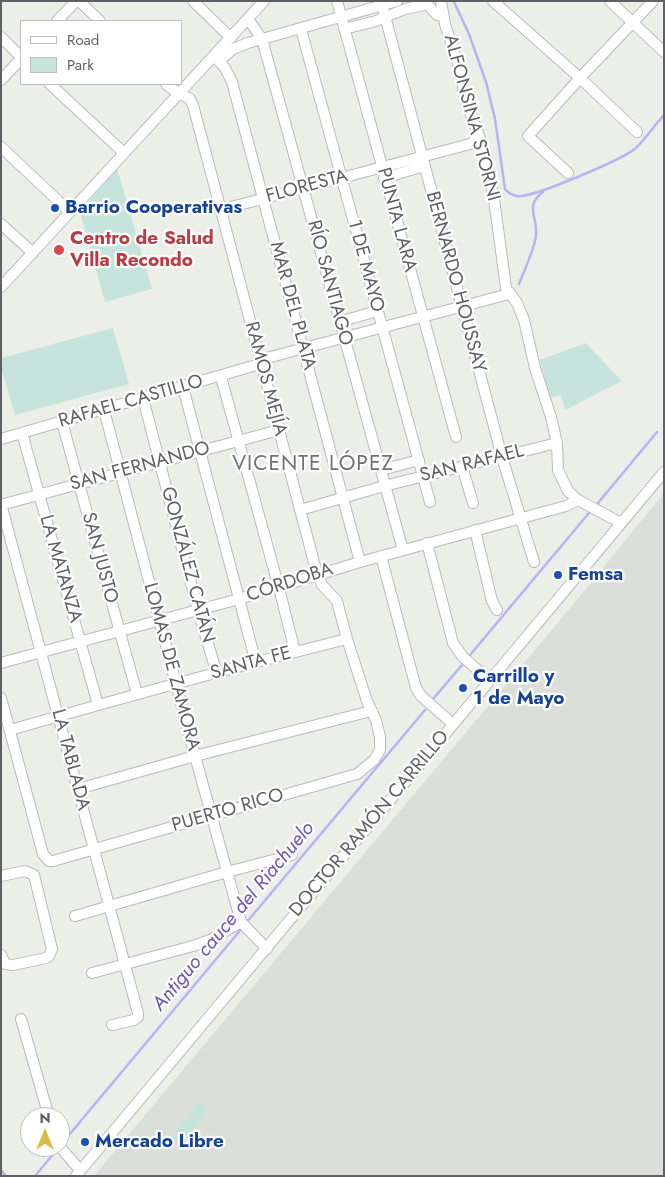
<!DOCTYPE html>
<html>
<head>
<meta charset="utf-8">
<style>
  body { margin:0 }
  #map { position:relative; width:665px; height:1177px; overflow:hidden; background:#ebefe8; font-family:Jost,sans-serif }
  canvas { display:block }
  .frame { position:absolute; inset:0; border:2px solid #615f66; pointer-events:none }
  .legend { position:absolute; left:20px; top:20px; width:162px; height:65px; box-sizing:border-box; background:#fff; border:1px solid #c0bfc2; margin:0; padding:6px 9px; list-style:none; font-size:15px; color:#615f66 }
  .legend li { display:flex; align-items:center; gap:10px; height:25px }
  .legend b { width:25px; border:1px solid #c0bfc2 }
  .north { position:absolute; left:20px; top:1107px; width:50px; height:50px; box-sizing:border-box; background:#fff; border:1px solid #c0bfc2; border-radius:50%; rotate:0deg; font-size:14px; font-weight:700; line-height:20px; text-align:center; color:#615f66 }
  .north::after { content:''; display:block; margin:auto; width:18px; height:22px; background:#d8bc45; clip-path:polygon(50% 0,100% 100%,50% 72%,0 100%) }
</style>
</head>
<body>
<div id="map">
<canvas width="665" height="1177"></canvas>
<div class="frame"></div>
<ul class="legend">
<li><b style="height:6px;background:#fff"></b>Road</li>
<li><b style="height:14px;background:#c7e4dc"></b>Park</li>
</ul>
<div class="north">N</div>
</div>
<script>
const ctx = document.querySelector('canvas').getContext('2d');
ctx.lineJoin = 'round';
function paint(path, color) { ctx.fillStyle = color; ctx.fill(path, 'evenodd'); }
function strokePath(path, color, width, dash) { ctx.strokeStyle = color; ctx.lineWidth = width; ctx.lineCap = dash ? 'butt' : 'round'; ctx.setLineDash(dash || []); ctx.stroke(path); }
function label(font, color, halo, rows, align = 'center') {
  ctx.font = font + ' Jost,sans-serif'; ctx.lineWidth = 4.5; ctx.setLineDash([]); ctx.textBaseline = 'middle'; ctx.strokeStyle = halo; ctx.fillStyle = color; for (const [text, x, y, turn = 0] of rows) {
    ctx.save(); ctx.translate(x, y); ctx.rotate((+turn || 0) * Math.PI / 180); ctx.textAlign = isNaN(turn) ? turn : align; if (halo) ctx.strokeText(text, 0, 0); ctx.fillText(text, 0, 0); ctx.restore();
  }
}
paint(new Path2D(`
  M 664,493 L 664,1176 L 94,1176 L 566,613 Z`), '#dcded9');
paint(new Path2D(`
  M 117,168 L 152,289 L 105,302 L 80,212 Z
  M 113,328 L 129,384 L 15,415 L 1,367 L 1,358 Z
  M 586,343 L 622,381 L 565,410 L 561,395 L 550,398 L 540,360 Z
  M 201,1103 L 205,1105 L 207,1112 L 183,1143 L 179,1144 L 174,1143 L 171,1139 L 173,1135 L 197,1104 Z`), '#c7e4dc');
strokePath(new Path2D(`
  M 454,2 L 469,34 L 486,82 L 495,119 L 505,189 C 510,195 515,197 522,196 C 540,194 622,160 636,148 C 646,138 654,126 664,115
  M 519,284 C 524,271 535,248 536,235 C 538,217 524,206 543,192
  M 598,503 L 657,432
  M 470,655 L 589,513
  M 433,699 L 462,665
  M 246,923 L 425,710
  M 64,1141 L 243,927
  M 1,1170 L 6,1176
  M 35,1176 L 55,1152`), '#bcb0f6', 2.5);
const minor = new Path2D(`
  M 79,1 L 100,21
  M 193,1 L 231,38
  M 337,1 L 456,437
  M 381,1 L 502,457 L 534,562
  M 441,1 L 445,24 L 461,73 L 465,99 L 480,138 L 494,199 L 506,288 L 517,303 L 524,320 L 535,368 L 551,417 L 557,443 L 558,470 L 568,491 L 578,500 L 621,523
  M 493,1 L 580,78 L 637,132
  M 610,1 L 664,52
  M 429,6 L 437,15 L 443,16
  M 248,19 L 262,39 L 403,550
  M 57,21 L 76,1
  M 301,29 L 430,502
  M 344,29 L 376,21 L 405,9 L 424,5
  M 1,37 L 21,57
  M 214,56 L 225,68 L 232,82 L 360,562
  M 219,61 L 233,49 L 248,43 L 397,1
  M 1,80 L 21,59
  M 50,84 L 124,153
  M 1,147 L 70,212
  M 568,173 L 528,136 L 580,78 L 653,1
  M 384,178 L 424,166
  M 220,210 L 470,144 L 480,138
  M 1,224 L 33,253
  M 1,287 L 264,1
  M 339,322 L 377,311
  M 259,360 L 509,294
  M 221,377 L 279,588 L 295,652
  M 183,387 L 256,663
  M 143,398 L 198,610 L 217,674
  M 104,410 L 195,756 L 241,922
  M 62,422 L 137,694
  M 22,433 L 98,705
  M 1,439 L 260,364
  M 462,466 L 473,503
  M 381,470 L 419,460
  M 1,504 L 138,1013 L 138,1017 L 134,1020 L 112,1025
  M 1,505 L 279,430
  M 300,510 L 384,486 L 557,443
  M 475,530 L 492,601 L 497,610
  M 427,543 L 453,643 L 463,657 L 489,680
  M 381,556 L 416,688 L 421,696 L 453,724
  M 1,663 L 239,599 L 360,562 L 566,506 L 578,500
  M 1,698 L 43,854 L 49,861 L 53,861 L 357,774 L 374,760 L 380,750 L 380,737 L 376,720 L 367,701 L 347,639 L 337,601 L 322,585 L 315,566 L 193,105 L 190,99 L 175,91 L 166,84
  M 10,730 C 122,698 234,667 347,639
  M 78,789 L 195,756 L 371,711
  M 1,876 L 25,871 L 34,875 L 52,949 L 49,956 L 46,958 L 13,965 L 5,964 L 1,955
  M 75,916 L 227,872 L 292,855
  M 241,922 L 267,949
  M 92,973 L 193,946 L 210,940 L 241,922
  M 21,1019 L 49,1117
  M 60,1147 L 80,1170
  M 76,1176 L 664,472`);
strokePath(minor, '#bbb9bf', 12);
strokePath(minor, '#fff', 10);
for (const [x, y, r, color] of [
  [55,208,5,"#1a4fb4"],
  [59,250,6,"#e0444e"],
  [558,575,5,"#1a4fb4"],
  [463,688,5,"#1a4fb4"],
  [85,1142,5,"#1a4fb4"]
]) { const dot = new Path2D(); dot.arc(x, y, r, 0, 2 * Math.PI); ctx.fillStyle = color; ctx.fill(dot); strokePath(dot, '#fff', 2); }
label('19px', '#615f66', '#fff', [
  ["ALFONSINA STORNI",471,118,75],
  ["FLORESTA",307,187,-15],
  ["PUNTA LARA",396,220,75],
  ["1 DE MAYO",365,266,75],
  ["BERNARDO HOUSSAY",455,282,75],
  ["RÍO SANTIAGO",329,283,75],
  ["MAR DEL PLATA",292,306,75],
  ["RAMOS MEJÍA",265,379,75],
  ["RAFAEL CASTILLO",131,402,-16],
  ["SAN RAFAEL",472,464,-14],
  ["SAN FERNANDO",140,467,-15],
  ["SAN JUSTO",99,558,75],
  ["GONZÁLEZ CATÁN",187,565,75],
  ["LA MATANZA",60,569,74],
  ["CÓRDOBA",290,583,-18],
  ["SANTA FE",251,664,-15],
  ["LOMAS DE ZAMORA",171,667,75],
  ["LA TABLADA",70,760,75],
  ["PUERTO RICO",228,811,-16],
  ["DOCTOR RAMÓN CARRILLO",370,824,-50]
]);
label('bold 19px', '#164399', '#fff', [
  ["Barrio Cooperativas",65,208],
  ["Femsa",568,575],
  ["Carrillo y",473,677],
  ["1 de Mayo",473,699],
  ["Mercado Libre",95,1142]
], 'left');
label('bold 19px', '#be3a42', '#fff', [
  ["Centro de Salud",70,239],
  ["Villa Recondo",70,261]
], 'left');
label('italic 20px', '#6d54b8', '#fff', [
  ["Antiguo cauce del Riachuelo",234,917,-50]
]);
ctx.letterSpacing = '1px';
label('21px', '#727078', '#fff', [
  ["VICENTE LÓPEZ",313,465]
]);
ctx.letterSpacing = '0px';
</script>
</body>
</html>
